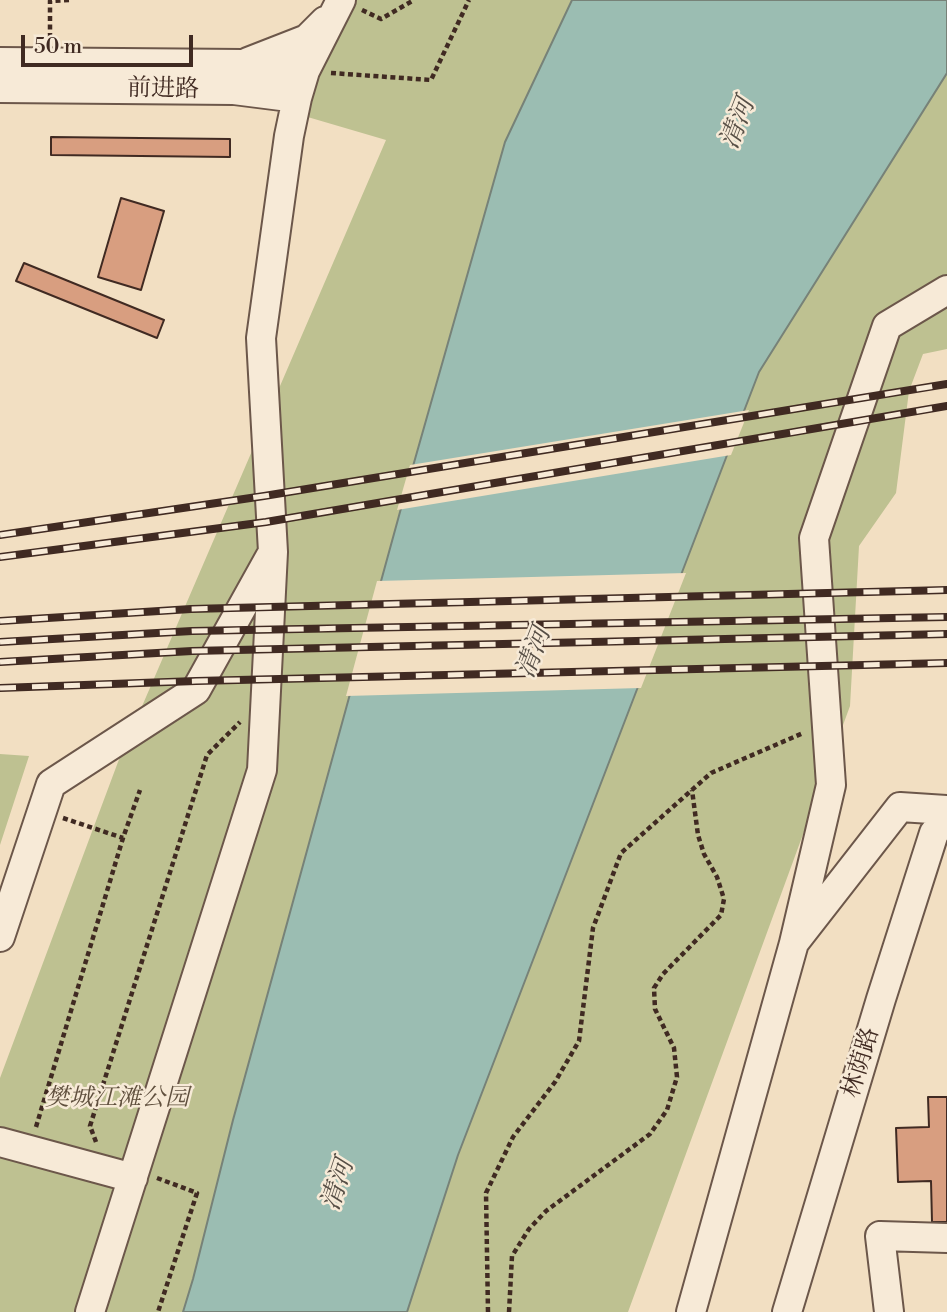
<!DOCTYPE html>
<html>
<head>
<meta charset="utf-8">
<style>
  body { margin:0 }
  #map { position:relative; width:947px; height:1312px; overflow:hidden; background:#f2dfc2; font-family:"Libre Bodoni",serif }
  canvas { display:block }
  .scale { position:absolute; left:21px; top:35px; width:172px; height:32px; box-sizing:border-box; border:4px solid #402a22; border-top:0; padding-left:9px; font-size:21px; line-height:24px; white-space:nowrap; color:#402a22; -webkit-text-stroke:5px #f7ead7; paint-order:stroke }
</style>
</head>
<body>
<div id="map">
<canvas width="947" height="1312"></canvas>
<div class="scale">50 m</div>
</div>
<script>
const ctx = document.querySelector('canvas').getContext('2d');
ctx.lineJoin = 'round';
function paint(path, color) { ctx.fillStyle = color; ctx.fill(path, 'evenodd'); }
function strokePath(path, color, width, dash) { ctx.strokeStyle = color; ctx.lineWidth = width; ctx.lineCap = dash ? 'butt' : 'round'; ctx.setLineDash(dash || []); ctx.stroke(path); }
function label(font, color, halo, rows, align = 'center') {
  ctx.font = font + ' "Libre Bodoni","Noto Serif SC",serif'; ctx.lineWidth = 5; ctx.setLineDash([]); ctx.textBaseline = 'middle'; ctx.strokeStyle = halo; ctx.fillStyle = color; for (const [text, x, y, turn = 0] of rows) {
    ctx.save(); ctx.translate(x, y); ctx.rotate((+turn || 0) * Math.PI / 180); ctx.textAlign = isNaN(turn) ? turn : align; if (halo) ctx.strokeText(text, 0, 0); ctx.fillText(text, 0, 0); ctx.restore();
  }
}
paint(new Path2D(`
  M 341,0 L 572,0 L 505,142 L 400,512 L 233,1120 L 193,1279 L 183,1312 L 0,1312 L 0,1078 L 118,762 L 386,140 L 294,113 Z
  M 947,73 L 947,349 L 923,354 L 909,391 L 896,493 L 859,546 L 850,706 L 628,1312 L 407,1312 L 458,1155 L 759,372 Z
  M 0,754 L 29,756 L 0,845 Z`), '#bec191');
const water = new Path2D(`
  M 572,0 L 947,0 L 947,73 L 759,372 L 458,1155 L 407,1312 L 183,1312 L 193,1279 L 233,1120 L 400,512 L 505,142 Z`);
paint(water, '#9bbdb2');
strokePath(water, '#778278', 2);
paint(new Path2D(`
  M 749,410 L 731,455 L 397,510 L 410,465 Z
  M 686,573 L 641,688 L 346,696 L 377,581 Z`), '#f2dfc2');
const building = new Path2D(`
  M 51,137 L 230,139 L 230,157 L 51,155 Z
  M 121,198 L 164,211 L 141,290 L 98,277 Z
  M 24,263 L 164,320 L 157,338 L 16,281 Z
  M 928,1097 L 947,1097 L 947,1222 L 932,1222 L 931,1181 L 898,1182 L 896,1128 L 929,1127 Z`);
paint(building, '#d89e80');
strokePath(building, '#402a22', 2);
const minor = new Path2D(`
  M 0,62 L 242,64 L 305,71
  M 248,62 L 307,39 L 325,21
  M 0,88 L 234,90 L 297,98
  M 0,937 L 51,784 L 196,690 L 270,557
  M 794,943 L 831,785 L 814,538 L 887,326 L 947,290
  M 0,1142 L 133,1178
  M 90,1312 L 262,770 L 273,552 L 261,338 L 289,136 L 297,98 L 305,71 L 341,0
  M 691,1312 L 794,943 L 900,807 L 947,810
  M 787,1312 L 881,999 L 934,833 L 947,819
  M 889,1312 L 880,1236 L 947,1238`);
strokePath(minor, '#6c574a', 32);
strokePath(new Path2D(`
  M 362,10 L 381,19 L 414,0
  M 50,38 L 50,1 L 71,0
  M 331,73 L 431,80 L 469,0
  M 63,818 L 123,838
  M 36,1127 L 123,838 L 140,790
  M 96,1142 L 90,1126 L 207,755 L 240,722
  M 157,1178 L 197,1193 L 158,1312
  M 488,1312 L 486,1193 L 513,1137 L 555,1082 L 579,1041 L 593,928 L 621,853 L 711,773 L 803,733
  M 509,1312 L 512,1256 L 529,1229 L 546,1211 L 650,1134 L 667,1110 L 677,1077 L 674,1048 L 655,1009 L 654,988 L 663,974 L 721,915 L 724,899 L 717,877 L 704,854 L 698,835 L 692,790`), '#402a22', 4.5, [5, 3.5]);
strokePath(minor, '#f7ead7', 28);
const rail = new Path2D(`
  M 0,535 L 264,496 L 947,384
  M 0,557 L 266,522 L 947,406
  M 0,621 L 191,609 L 947,590
  M 0,642 L 192,631 L 947,617
  M 0,662 L 192,651 L 947,634
  M 0,688 L 196,681 L 947,663`);
strokePath(rail, '#402a22', 8);
strokePath(rail, '#f7ead7', 5, [16]);
label('24px', '#402a22', '#f7ead7', [
  ["前进路",163,90,1],
  ["林荫路",862,1063,-73]
]);
label('italic 24px', '#60503e', '#f7ead7', [
  ["樊城江滩公园",117,1099]
]);
label('italic 26px', '#574f46', '#f7ead7', [
  ["清河",739,124,-69],
  ["清河",535,653,-69],
  ["清河",339,1185,-72]
]);
</script>
</body>
</html>
